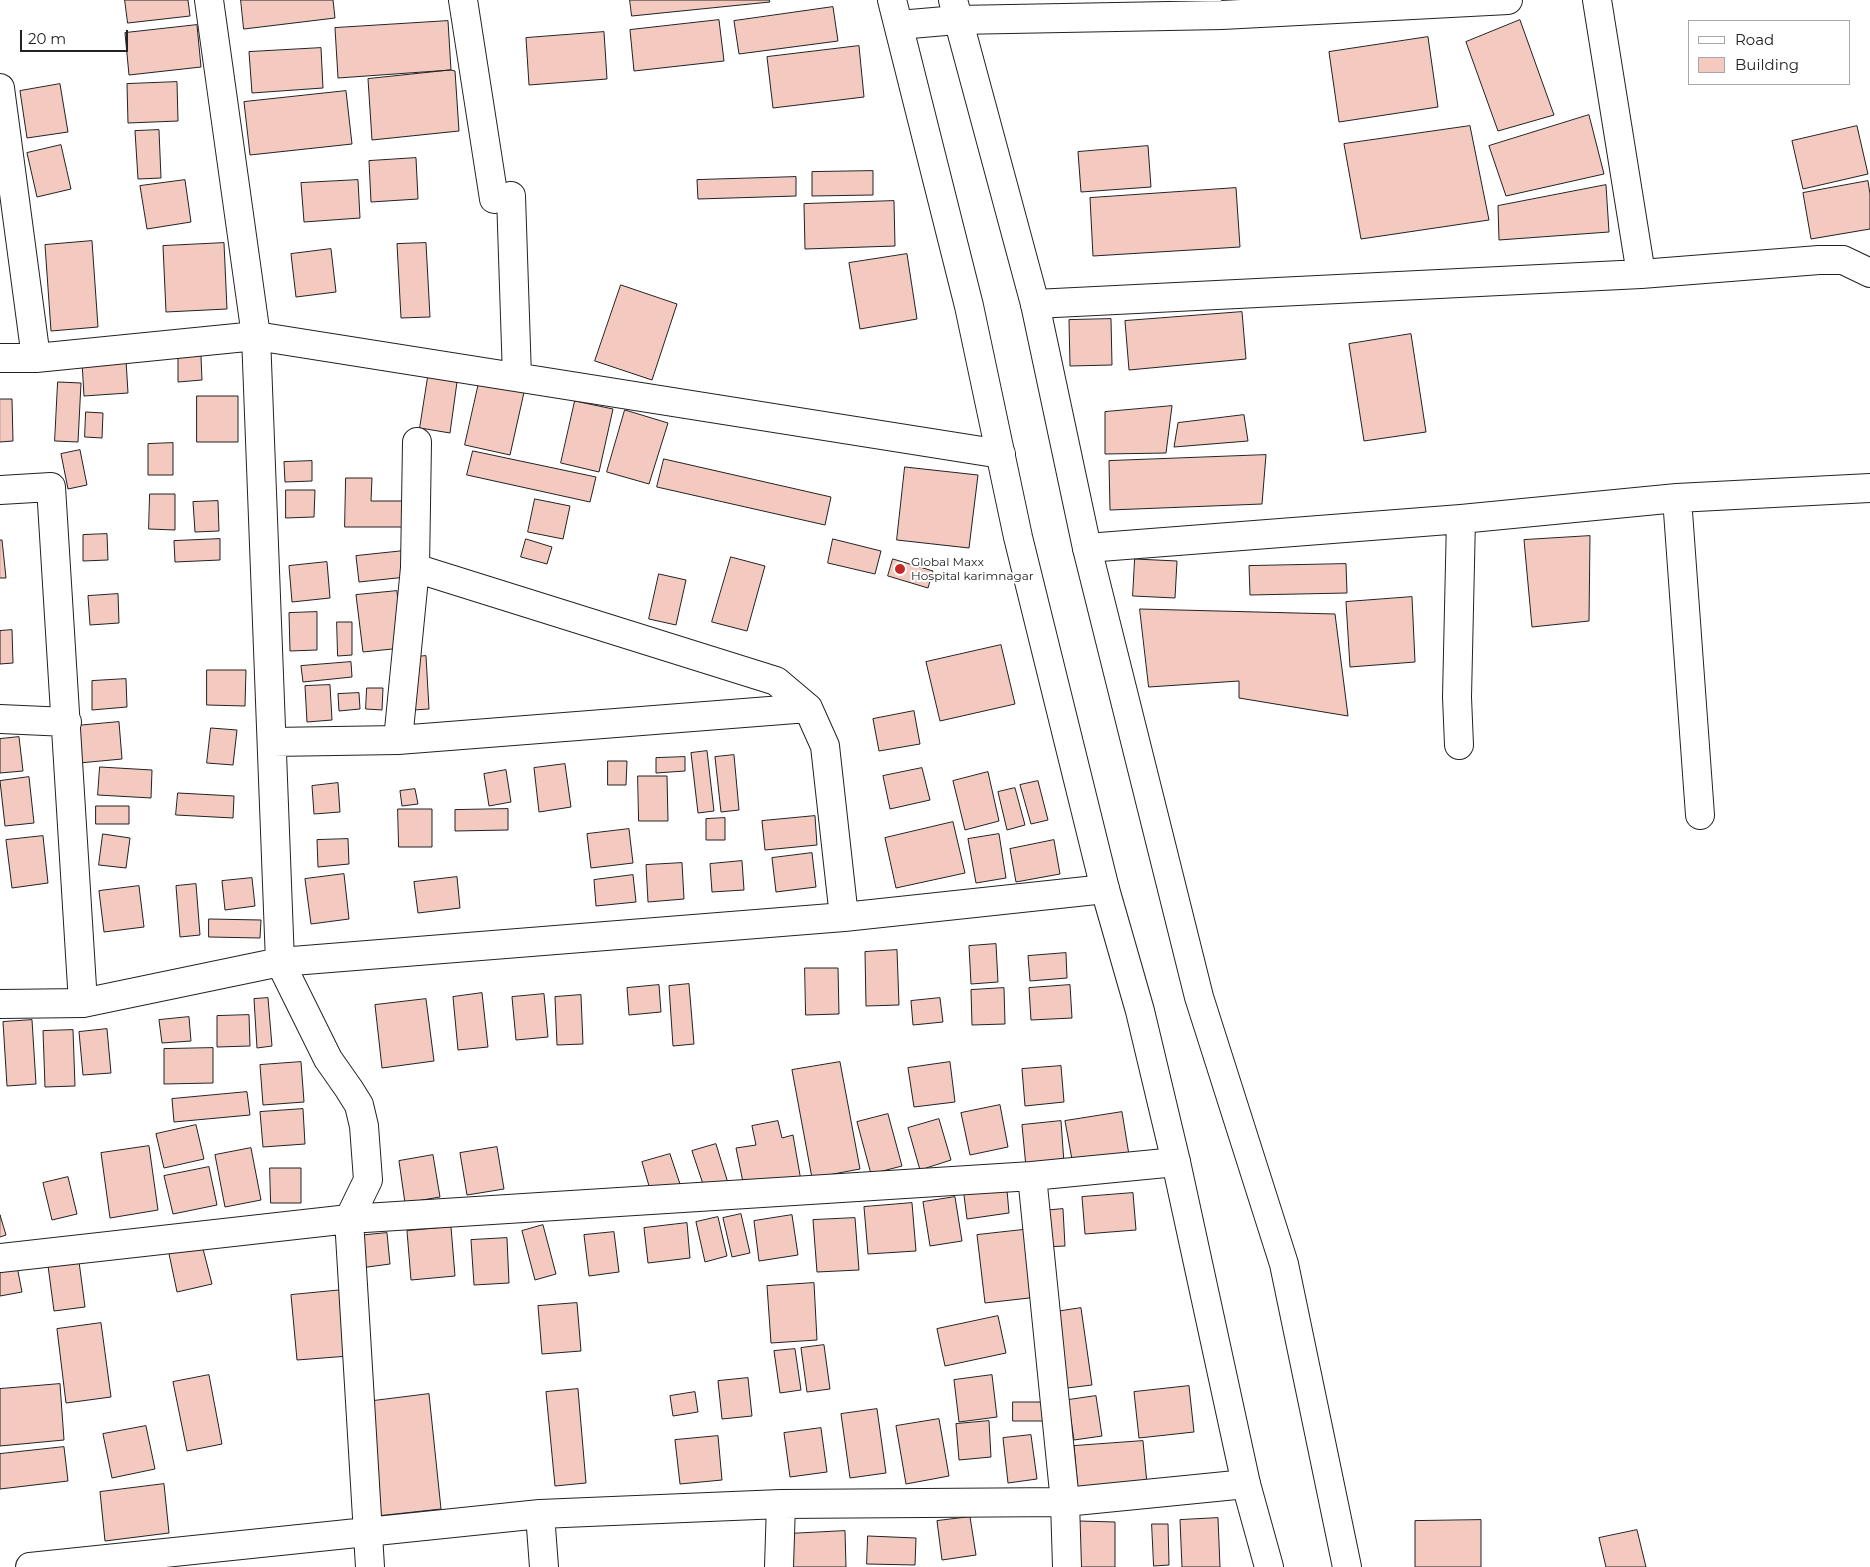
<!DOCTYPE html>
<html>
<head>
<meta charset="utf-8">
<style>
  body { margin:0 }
  #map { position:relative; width:1870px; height:1567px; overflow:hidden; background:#fff; font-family:Montserrat,sans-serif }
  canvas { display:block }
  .legend { position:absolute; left:1688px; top:20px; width:162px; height:65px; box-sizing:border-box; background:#fff; border:1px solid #a7a7a7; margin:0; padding:6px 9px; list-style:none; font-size:15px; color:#222 }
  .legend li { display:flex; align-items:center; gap:10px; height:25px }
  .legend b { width:25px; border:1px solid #a7a7a7 }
  .scale { position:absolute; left:20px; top:30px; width:108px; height:22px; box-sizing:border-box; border:2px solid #222; border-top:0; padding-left:6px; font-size:15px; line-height:18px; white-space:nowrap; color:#222; -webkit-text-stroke:4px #fff; paint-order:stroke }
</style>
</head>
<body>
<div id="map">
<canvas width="1870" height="1567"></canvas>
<ul class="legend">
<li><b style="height:6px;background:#fff"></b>Road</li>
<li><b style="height:14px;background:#f3c9c0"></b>Building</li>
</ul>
<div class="scale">20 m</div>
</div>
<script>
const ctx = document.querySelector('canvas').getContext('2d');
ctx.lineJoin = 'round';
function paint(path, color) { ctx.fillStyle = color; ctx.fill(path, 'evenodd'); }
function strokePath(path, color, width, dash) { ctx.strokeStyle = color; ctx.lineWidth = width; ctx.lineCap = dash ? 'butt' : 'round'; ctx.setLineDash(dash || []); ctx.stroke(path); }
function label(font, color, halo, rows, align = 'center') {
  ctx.font = font + ' Montserrat,sans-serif'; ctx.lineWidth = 4; ctx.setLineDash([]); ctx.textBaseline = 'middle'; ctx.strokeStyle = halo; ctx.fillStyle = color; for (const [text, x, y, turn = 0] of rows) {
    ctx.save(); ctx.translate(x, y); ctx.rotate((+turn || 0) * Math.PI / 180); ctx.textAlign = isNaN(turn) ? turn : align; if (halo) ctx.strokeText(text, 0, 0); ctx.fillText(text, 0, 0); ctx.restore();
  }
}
const building = new Path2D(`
  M 125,0 L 188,0 L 190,16 L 128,23 Z
  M 241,0 L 333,0 L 335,18 L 244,29 Z
  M 630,0 L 769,0 L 770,2 L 632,16 Z
  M 833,7 L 838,41 L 739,54 L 734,21 Z
  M 719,20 L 724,61 L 634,71 L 630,30 Z
  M 1520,20 L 1554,115 L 1498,131 L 1466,42 Z
  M 448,21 L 451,70 L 338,78 L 335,28 Z
  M 197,25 L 201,67 L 129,75 L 125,33 Z
  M 604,32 L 607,79 L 529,85 L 526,38 Z
  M 1428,37 L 1438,107 L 1339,122 L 1329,52 Z
  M 859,46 L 864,97 L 773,108 L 767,57 Z
  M 321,48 L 323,88 L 252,93 L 249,52 Z
  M 451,70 L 455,71 L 459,131 L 372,140 L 368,79 Z
  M 177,82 L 178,121 L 128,123 L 127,84 Z
  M 60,84 L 68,132 L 27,138 L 20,91 Z
  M 346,91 L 352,144 L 250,155 L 244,102 Z
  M 1589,115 L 1604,174 L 1506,196 L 1489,146 Z
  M 1470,126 L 1489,220 L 1361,239 L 1344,144 Z
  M 1857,126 L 1868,174 L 1803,189 L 1792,141 Z
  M 159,130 L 161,178 L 138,179 L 135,131 Z
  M 61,145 L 71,189 L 37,197 L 27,153 Z
  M 1148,146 L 1151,187 L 1081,192 L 1078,152 Z
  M 416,158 L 418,199 L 371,202 L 369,161 Z
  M 873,171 L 873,195 L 812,196 L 812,172 Z
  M 796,177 L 796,196 L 698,199 L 697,180 Z
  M 185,180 L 191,222 L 147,229 L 140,186 Z
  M 358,180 L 360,218 L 304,222 L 301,183 Z
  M 1868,181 L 1870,194 L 1870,229 L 1811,239 L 1803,193 Z
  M 1606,185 L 1609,232 L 1499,240 L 1498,206 Z
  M 1236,188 L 1240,247 L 1093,256 L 1090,198 Z
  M 894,201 L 895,246 L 805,249 L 804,204 Z
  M 92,241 L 98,327 L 51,331 L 45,245 Z
  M 224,243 L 227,309 L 166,312 L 163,246 Z
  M 426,243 L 430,317 L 401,318 L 397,244 Z
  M 331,249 L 336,292 L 296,297 L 291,254 Z
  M 907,254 L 917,319 L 860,329 L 849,263 Z
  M 621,285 L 677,304 L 652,380 L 595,361 Z
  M 1242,312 L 1246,359 L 1129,370 L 1125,321 Z
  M 1111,319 L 1112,365 L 1070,366 L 1069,320 Z
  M 1411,334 L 1426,432 L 1364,441 L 1349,344 Z
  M 201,356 L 202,380 L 178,382 L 178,357 Z
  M 126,360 L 128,393 L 84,396 L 82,362 Z
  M 428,377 L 457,382 L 450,433 L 420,428 Z
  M 480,378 L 525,388 L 510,455 L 465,445 Z
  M 58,382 L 81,383 L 78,442 L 55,441 Z
  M 197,396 L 238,396 L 238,442 L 197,442 Z
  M 0,399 L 12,399 L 13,441 L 0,442 Z
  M 575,401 L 613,409 L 599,472 L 561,463 Z
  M 1172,406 L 1166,453 L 1105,454 L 1105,412 Z
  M 625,410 L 668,423 L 649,484 L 607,472 Z
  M 86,412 L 103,413 L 102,438 L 85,437 Z
  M 1244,415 L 1248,441 L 1174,447 L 1178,423 Z
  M 173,443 L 173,475 L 148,475 L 148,444 Z
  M 80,450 L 87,485 L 68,489 L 61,454 Z
  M 473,451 L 596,477 L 590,502 L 467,475 Z
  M 1266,455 L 1262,504 L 1110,510 L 1109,461 Z
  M 664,459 L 831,497 L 825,525 L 657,487 Z
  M 312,461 L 312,481 L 285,482 L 284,462 Z
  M 905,467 L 978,475 L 969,548 L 897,540 Z
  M 346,478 L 372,478 L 371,501 L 412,501 L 412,527 L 345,527 Z
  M 286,490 L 315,490 L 314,517 L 286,518 Z
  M 150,494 L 175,494 L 175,530 L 149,529 Z
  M 535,499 L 570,506 L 563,539 L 528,532 Z
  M 218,501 L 219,531 L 195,532 L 193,502 Z
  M 107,534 L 108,560 L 83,561 L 83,535 Z
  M 1590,536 L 1589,621 L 1532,627 L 1524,540 Z
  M 220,539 L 220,560 L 175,562 L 174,541 Z
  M 526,539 L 552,547 L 547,564 L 521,557 Z
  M 833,539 L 881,551 L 875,574 L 828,563 Z
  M 0,540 L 2,540 L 6,578 L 0,578 Z
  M 413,550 L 416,576 L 359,582 L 356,556 Z
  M 731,557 L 765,566 L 747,631 L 712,622 Z
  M 893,559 L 933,571 L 928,588 L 888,576 Z
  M 1135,559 L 1177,561 L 1175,598 L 1133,596 Z
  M 327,562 L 330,598 L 292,602 L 289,566 Z
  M 1346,564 L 1347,593 L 1250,595 L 1249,566 Z
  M 659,574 L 686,580 L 676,625 L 649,619 Z
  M 397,591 L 402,648 L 363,652 L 356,595 Z
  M 118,594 L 119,623 L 90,625 L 88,596 Z
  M 1412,597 L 1415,662 L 1350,667 L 1346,602 Z
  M 1140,609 L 1335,614 L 1348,716 L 1239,698 L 1239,681 L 1149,687 Z
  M 317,612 L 317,650 L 290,651 L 289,613 Z
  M 337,622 L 352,622 L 352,655 L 338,656 Z
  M 12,630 L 13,663 L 0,664 L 0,631 Z
  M 1001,645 L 1015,704 L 940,721 L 926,662 Z
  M 426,656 L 429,709 L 398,711 L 394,659 Z
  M 351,662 L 352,677 L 303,682 L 301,666 Z
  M 207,670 L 246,670 L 245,706 L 207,705 Z
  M 126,679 L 127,707 L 92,710 L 92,681 Z
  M 330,685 L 332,720 L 307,722 L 305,686 Z
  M 367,688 L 383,688 L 382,710 L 366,709 Z
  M 359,693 L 360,709 L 339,711 L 338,694 Z
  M 914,711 L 920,744 L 879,751 L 873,719 Z
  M 119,722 L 122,759 L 79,763 L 75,726 Z
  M 211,728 L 237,730 L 233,765 L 207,763 Z
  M 19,737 L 23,771 L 0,773 L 0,739 Z
  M 707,751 L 714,811 L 698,813 L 691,753 Z
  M 734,755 L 739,810 L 721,812 L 715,757 Z
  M 685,757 L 685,771 L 656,773 L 656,758 Z
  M 608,761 L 627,761 L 626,785 L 608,785 Z
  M 565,764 L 571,807 L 539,812 L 534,768 Z
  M 100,767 L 152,770 L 151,798 L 98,795 Z
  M 922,768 L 930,800 L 890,809 L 883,776 Z
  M 506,770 L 511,802 L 489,806 L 484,774 Z
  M 988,772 L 999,821 L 965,830 L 953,781 Z
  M 638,776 L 667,776 L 668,821 L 639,821 Z
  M 29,777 L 34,823 L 5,826 L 0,781 Z
  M 1038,781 L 1048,820 L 1031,824 L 1020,785 Z
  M 338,783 L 340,812 L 314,814 L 312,786 Z
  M 1015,788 L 1025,825 L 1007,830 L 998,792 Z
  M 415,789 L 418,804 L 402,806 L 400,791 Z
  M 178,793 L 234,796 L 233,818 L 176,815 Z
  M 96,806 L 129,806 L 129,824 L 96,824 Z
  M 398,809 L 432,809 L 432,847 L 399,847 Z
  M 508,809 L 508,830 L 455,831 L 455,810 Z
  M 815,816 L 817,845 L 765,850 L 762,821 Z
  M 725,818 L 725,840 L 706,840 L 706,819 Z
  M 953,822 L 965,873 L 896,888 L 885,838 Z
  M 629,829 L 633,863 L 591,868 L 587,834 Z
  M 103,834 L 130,838 L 126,868 L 99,865 Z
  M 999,834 L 1006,878 L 976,883 L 968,839 Z
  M 43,836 L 48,883 L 12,888 L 6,840 Z
  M 348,839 L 349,864 L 318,867 L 317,840 Z
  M 1054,840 L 1060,874 L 1016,882 L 1010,849 Z
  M 812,853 L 816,887 L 776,892 L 772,858 Z
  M 742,861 L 744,890 L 712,892 L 710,864 Z
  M 682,863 L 684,899 L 648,902 L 646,865 Z
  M 344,874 L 349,919 L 311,924 L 305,879 Z
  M 633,875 L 636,902 L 596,906 L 594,880 Z
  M 457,877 L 460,908 L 418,913 L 414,882 Z
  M 252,878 L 255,906 L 225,910 L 222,881 Z
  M 196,884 L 200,935 L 180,937 L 176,886 Z
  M 139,886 L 144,927 L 104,932 L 99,891 Z
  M 209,919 L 261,920 L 260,938 L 209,937 Z
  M 996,944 L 998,982 L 971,984 L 969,946 Z
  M 897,950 L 899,1005 L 866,1006 L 865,952 Z
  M 1066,953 L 1067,978 L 1030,981 L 1028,956 Z
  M 805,968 L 838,968 L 839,1014 L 806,1015 Z
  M 689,984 L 694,1044 L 673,1046 L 669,986 Z
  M 659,985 L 661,1012 L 629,1015 L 627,988 Z
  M 1070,985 L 1072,1018 L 1031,1020 L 1029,988 Z
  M 1004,988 L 1005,1024 L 972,1025 L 971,990 Z
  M 482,993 L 488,1047 L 458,1050 L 453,997 Z
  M 544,994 L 548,1037 L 516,1040 L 512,997 Z
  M 581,995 L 583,1044 L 557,1045 L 555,997 Z
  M 268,998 L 272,1046 L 257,1048 L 254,999 Z
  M 940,998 L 943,1022 L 913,1025 L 911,1001 Z
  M 426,999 L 434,1061 L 382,1068 L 375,1005 Z
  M 249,1015 L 250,1046 L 217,1047 L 217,1016 Z
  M 189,1017 L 191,1041 L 162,1043 L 159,1020 Z
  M 32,1020 L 36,1084 L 7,1086 L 3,1022 Z
  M 107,1029 L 111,1073 L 83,1075 L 79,1032 Z
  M 73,1030 L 75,1086 L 45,1087 L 43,1031 Z
  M 213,1048 L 213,1083 L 164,1084 L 164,1049 Z
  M 301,1062 L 304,1102 L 263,1105 L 260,1065 Z
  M 840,1062 L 860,1169 L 812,1178 L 792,1070 Z
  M 950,1062 L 955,1102 L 914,1107 L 908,1068 Z
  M 1061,1066 L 1064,1102 L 1025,1106 L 1022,1069 Z
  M 247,1092 L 250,1115 L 174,1122 L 172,1099 Z
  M 1000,1105 L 1008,1147 L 970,1155 L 961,1113 Z
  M 303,1109 L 305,1144 L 263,1147 L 260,1112 Z
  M 1122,1112 L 1129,1155 L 1073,1165 L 1065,1121 Z
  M 888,1114 L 902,1166 L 871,1174 L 857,1122 Z
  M 939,1119 L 951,1160 L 920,1170 L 908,1128 Z
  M 778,1121 L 782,1138 L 793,1135 L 801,1181 L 745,1192 L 736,1148 L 756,1145 L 752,1126 Z
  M 1061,1121 L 1064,1163 L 1026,1167 L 1022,1125 Z
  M 196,1125 L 204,1159 L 164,1168 L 156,1134 Z
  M 716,1144 L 728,1183 L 705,1190 L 692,1151 Z
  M 149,1146 L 158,1210 L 110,1218 L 101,1153 Z
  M 497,1147 L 504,1189 L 467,1195 L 460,1153 Z
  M 251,1148 L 261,1200 L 225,1207 L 215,1155 Z
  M 670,1154 L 681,1187 L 652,1196 L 642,1162 Z
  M 433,1155 L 440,1197 L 405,1203 L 399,1161 Z
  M 209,1167 L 217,1205 L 173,1214 L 164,1176 Z
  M 270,1168 L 301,1168 L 301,1203 L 271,1203 Z
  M 68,1177 L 77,1214 L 52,1220 L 43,1183 Z
  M 1007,1190 L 1009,1213 L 967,1219 L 964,1195 Z
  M 1133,1193 L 1136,1230 L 1085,1234 L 1082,1197 Z
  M 955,1197 L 962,1241 L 930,1246 L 923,1202 Z
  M 912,1203 L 916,1251 L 868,1254 L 864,1207 Z
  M 1063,1209 L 1065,1246 L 1043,1247 L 1041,1211 Z
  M 741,1214 L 750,1253 L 732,1257 L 723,1218 Z
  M 0,1215 L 6,1235 L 0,1237 Z
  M 792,1215 L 798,1255 L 759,1261 L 754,1221 Z
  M 718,1217 L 727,1256 L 705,1262 L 696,1222 Z
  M 855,1218 L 859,1270 L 817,1272 L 813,1220 Z
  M 687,1223 L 690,1258 L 648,1263 L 644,1228 Z
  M 543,1225 L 556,1274 L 535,1280 L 522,1231 Z
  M 451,1227 L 455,1276 L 411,1280 L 407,1231 Z
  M 1031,1229 L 1038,1297 L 985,1303 L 977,1235 Z
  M 614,1232 L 619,1272 L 589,1276 L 584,1235 Z
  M 387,1233 L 390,1264 L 360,1268 L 356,1236 Z
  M 507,1238 L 509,1283 L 474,1285 L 471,1240 Z
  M 201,1241 L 212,1284 L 177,1292 L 168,1249 Z
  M 78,1254 L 85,1307 L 54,1311 L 47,1258 Z
  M 16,1261 L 22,1292 L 0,1296 L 0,1264 Z
  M 814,1283 L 817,1340 L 771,1343 L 767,1286 Z
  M 343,1290 L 349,1356 L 297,1360 L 291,1295 Z
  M 577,1303 L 581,1351 L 542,1354 L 538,1306 Z
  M 1081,1308 L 1092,1385 L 1067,1388 L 1055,1312 Z
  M 998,1316 L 1006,1353 L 945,1366 L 937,1329 Z
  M 101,1323 L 111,1397 L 66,1403 L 57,1329 Z
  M 824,1345 L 830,1389 L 807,1392 L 801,1348 Z
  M 795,1349 L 801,1390 L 780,1393 L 774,1351 Z
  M 209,1375 L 222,1444 L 187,1451 L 173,1382 Z
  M 992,1375 L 997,1417 L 959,1422 L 954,1380 Z
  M 748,1378 L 752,1416 L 722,1419 L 718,1381 Z
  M 60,1384 L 64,1440 L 0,1446 L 0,1389 Z
  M 1189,1386 L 1194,1432 L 1139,1438 L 1134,1392 Z
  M 578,1389 L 586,1483 L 555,1486 L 546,1392 Z
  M 695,1392 L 698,1412 L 673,1416 L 670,1396 Z
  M 429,1394 L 441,1509 L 377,1516 L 365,1402 Z
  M 1096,1396 L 1102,1436 L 1074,1440 L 1068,1400 Z
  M 1013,1402 L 1050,1402 L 1050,1421 L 1013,1421 Z
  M 877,1409 L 886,1473 L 850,1478 L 841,1414 Z
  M 939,1419 L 949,1476 L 906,1484 L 896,1426 Z
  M 989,1421 L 991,1457 L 959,1460 L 956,1424 Z
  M 146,1426 L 155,1469 L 112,1478 L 103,1434 Z
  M 821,1428 L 827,1472 L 790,1477 L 784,1433 Z
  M 1031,1435 L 1037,1479 L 1008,1483 L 1003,1438 Z
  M 718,1436 L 722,1480 L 680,1484 L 675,1440 Z
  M 1143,1441 L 1147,1484 L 1078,1490 L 1074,1446 Z
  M 64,1447 L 68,1481 L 0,1489 L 0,1454 Z
  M 164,1484 L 169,1533 L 105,1541 L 100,1492 Z
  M 970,1517 L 976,1555 L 942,1560 L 937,1521 Z
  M 1218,1518 L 1220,1567 L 1182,1567 L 1180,1520 Z
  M 1481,1520 L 1481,1567 L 1415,1567 L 1415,1521 Z
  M 1079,1521 L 1115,1522 L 1115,1567 L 1079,1567 Z
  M 1152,1524 L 1168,1524 L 1169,1565 L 1154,1566 Z
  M 1637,1530 L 1646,1567 L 1606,1567 L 1599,1538 Z
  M 845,1531 L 846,1567 L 789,1567 L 787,1534 Z
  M 868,1536 L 916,1538 L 915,1565 L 867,1564 Z`);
paint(building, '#f3c9c0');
strokePath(building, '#222', 1);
const minor = new Path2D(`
  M 209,0 L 256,336 L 280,962 L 328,1059 L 349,1089 L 359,1105 L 364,1126 L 368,1180 L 349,1219 L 370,1567
  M 463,0 L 494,199
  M 1597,0 L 1641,274
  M 899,25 L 957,20 L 1222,15 L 1508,0
  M 0,88 L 36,358
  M 511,196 L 517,377
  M 1035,304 L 1641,274 L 1819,260 L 1843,260 L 1870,273
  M 0,358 L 36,358 L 256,336 L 1001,454
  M 417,442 L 415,568 L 776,681 L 808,708 L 825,746 L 844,917
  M 0,490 L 51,487 L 83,1003 L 0,1004
  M 1677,498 L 1700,815
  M 1087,548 L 1461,519 L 1677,498 L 1870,488
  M 0,719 L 67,722
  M 398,740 L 415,568
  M 272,742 L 398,740 L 808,708
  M 1459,745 L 1457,697 L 1461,519
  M 83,1003 L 280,962 L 844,917 L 1105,889
  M 1032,1176 L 1065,1502 L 1067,1567
  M 0,1258 L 349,1219 L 1032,1176 L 1176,1162
  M 540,1514 L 544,1567
  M 30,1567 L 540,1514 L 781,1504 L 1065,1502 L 1246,1484
  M 779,1567 L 781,1504`);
const major = new Path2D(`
  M 892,0 L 969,306 L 1018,537 L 1105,889 L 1140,1011 L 1176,1162 L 1246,1484 L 1269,1567
  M 953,0 L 1035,304 L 1087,548 L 1199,997 L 1284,1264 L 1347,1567`);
strokePath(minor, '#222', 30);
strokePath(major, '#222', 30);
strokePath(minor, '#fff', 28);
strokePath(major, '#fff', 28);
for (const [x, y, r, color] of [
  [900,569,6,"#c62828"]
]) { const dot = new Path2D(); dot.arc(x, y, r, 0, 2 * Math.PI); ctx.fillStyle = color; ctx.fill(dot); strokePath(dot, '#fff', 2); }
label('12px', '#222', '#fff', [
  ["Global Maxx",911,562],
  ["Hospital karimnagar",911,576]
], 'left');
</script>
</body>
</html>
